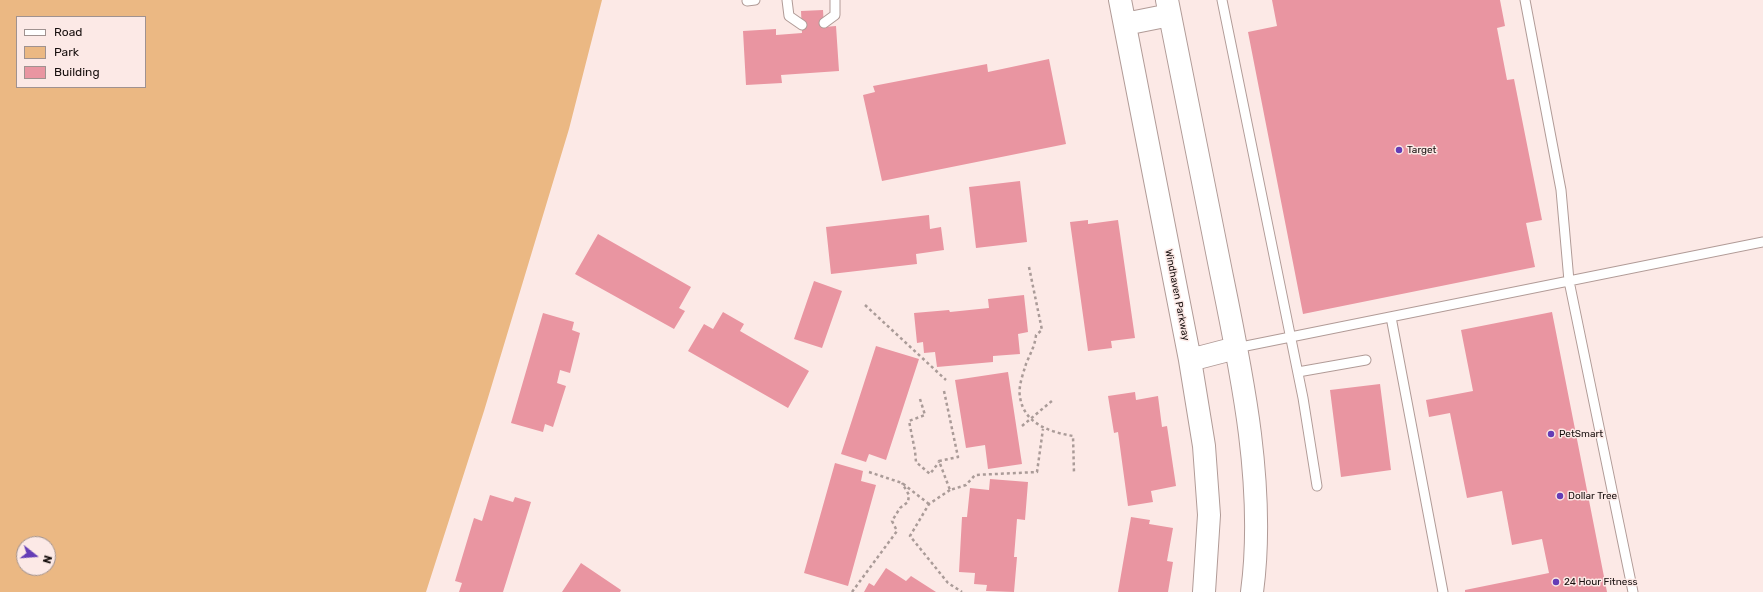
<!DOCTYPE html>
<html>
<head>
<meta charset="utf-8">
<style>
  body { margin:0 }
  #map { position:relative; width:1763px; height:592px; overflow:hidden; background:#fce9e6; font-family:Rubik,sans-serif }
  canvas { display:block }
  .legend { position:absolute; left:16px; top:16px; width:130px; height:72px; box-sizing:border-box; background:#fce9e6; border:1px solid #a09290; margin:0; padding:5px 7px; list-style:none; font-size:12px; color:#170f0e }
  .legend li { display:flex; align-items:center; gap:8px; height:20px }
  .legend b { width:20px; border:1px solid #a09290 }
  .north { position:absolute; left:16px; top:536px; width:40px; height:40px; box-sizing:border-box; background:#fce9e6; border:1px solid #a09290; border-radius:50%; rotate:107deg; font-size:11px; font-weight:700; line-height:16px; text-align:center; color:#170f0e }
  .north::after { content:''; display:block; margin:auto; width:14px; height:18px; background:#643db6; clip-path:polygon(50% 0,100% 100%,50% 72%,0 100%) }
</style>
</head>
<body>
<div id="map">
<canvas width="1763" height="592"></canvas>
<ul class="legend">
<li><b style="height:5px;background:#fff"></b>Road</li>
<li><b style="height:11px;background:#ebb883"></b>Park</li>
<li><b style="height:11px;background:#e995a1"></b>Building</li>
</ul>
<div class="north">N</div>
</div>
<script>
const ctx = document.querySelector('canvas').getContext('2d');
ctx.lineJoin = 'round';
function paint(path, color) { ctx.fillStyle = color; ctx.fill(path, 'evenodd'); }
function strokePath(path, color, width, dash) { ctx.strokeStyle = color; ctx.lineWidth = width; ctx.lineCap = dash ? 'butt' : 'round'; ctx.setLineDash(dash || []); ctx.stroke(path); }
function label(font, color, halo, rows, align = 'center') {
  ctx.font = font + ' Rubik,sans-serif'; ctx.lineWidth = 3; ctx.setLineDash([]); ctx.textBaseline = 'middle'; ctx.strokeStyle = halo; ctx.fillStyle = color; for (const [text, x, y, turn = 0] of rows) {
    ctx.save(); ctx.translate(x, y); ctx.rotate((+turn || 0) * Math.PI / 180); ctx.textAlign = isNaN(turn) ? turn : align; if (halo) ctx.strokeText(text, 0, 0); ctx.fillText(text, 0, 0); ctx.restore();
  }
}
paint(new Path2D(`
  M 0,0 L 602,0 L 569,129 L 484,411 L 426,592 L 0,592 ZM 17,17 L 145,17 L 145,87 L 17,87 ZM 24,544 L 48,544 L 48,568 L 24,568 Z`), '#ebb883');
paint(new Path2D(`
  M 1272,0 L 1500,0 L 1505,26 L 1497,28 L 1507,80 L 1514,79 L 1542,220 L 1526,223 L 1535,267 L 1303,314 L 1248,32 L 1277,26 Z
  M 823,10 L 824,27 L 836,26 L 839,71 L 781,75 L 782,83 L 746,85 L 743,31 L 776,29 L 776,35 L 802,33 L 801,11 Z
  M 1049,59 L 1066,144 L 882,181 L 863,95 L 875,92 L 873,86 L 987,64 L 988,72 Z
  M 1020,181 L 1027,242 L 976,248 L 969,187 Z
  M 929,215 L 930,229 L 941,227 L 944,250 L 916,254 L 917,264 L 831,274 L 826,227 Z
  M 1088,220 L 1088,224 L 1118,220 L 1135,338 L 1111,341 L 1112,348 L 1088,351 L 1070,222 Z
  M 598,234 L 691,287 L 679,308 L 685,311 L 674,329 L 575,274 Z
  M 814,281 L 842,291 L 822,348 L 794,339 Z
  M 1024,295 L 1028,332 L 1018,334 L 1020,354 L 993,356 L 993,362 L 937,367 L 935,352 L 924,353 L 923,342 L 917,343 L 914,313 L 949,310 L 950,312 L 989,308 L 988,299 Z
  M 723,312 L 744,324 L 740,331 L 809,371 L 788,408 L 688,351 L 704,324 L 713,329 Z
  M 1552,312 L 1607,592 L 1465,592 L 1465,590 L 1549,573 L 1542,539 L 1512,545 L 1502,491 L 1467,498 L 1450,413 L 1429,417 L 1426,400 L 1473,391 L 1461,330 Z
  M 543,313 L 574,322 L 572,330 L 580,333 L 570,373 L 560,370 L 557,383 L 566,386 L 553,427 L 545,424 L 543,432 L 511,423 Z
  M 876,346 L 919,359 L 886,460 L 869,454 L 866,462 L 841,454 Z
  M 1008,372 L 1022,464 L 988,469 L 985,445 L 966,448 L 955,380 Z
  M 1380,384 L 1391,470 L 1341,477 L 1330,390 Z
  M 1135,392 L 1136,400 L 1158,396 L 1162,427 L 1167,426 L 1176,486 L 1151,491 L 1153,502 L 1128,506 L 1118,432 L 1114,433 L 1108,396 Z
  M 835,463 L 863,471 L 861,481 L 876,485 L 848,586 L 804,573 Z
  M 990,479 L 1028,482 L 1025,520 L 1017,519 L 1014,557 L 1017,557 L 1014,592 L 986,591 L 987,585 L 974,584 L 975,573 L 959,572 L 962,517 L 967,517 L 970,488 L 989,490 Z
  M 490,495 L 513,502 L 515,497 L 531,502 L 503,592 L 459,592 L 462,583 L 455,581 L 474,518 L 482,521 Z
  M 1131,517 L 1150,520 L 1149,524 L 1173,528 L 1167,561 L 1173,562 L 1168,592 L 1118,592 Z
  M 581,563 L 621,590 L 620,592 L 562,592 Z
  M 886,568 L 906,581 L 911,576 L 936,592 L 864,592 L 869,583 L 874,586 Z`), '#e995a1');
const service = new Path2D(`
  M 787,0 L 789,16 L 802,25
  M 1222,0 L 1303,398 L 1317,486
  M 1525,0 L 1561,190 L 1569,281 L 1633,592
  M 747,1 L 755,0
  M 824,23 L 835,15 L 835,0
  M 1391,317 L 1443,592
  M 1236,348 L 1763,242
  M 1298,372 L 1366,360`);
const secondary = new Path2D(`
  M 1120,0 L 1190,360 L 1204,446 L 1209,515 L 1204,592
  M 1167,0 C 1185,91 1203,181 1221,272 C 1242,374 1266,488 1252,592
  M 1125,24 L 1170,15
  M 1190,360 L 1236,348`);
strokePath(service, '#b19b97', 11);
strokePath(secondary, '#b19b97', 24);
strokePath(new Path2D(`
  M 1029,267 L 1042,330 L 1036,335 C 1035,346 1030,354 1026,364 C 1023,374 1018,387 1020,397 C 1024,424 1050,432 1073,436 L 1074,473
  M 865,305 L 946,380
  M 944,391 L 958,457 L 939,461 L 950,490 L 966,485 L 975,475 L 1037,472 L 1043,429
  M 920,399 L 925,415 L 909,421 L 915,451 L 916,462 L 930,474 L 939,462
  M 1022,426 L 1053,400
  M 869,472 L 902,483 L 929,504
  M 950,490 L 929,504 L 910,536 L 948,583 L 962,592
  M 852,592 L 897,531 L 892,521 L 900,508 L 908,502 L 909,495 L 902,483`), '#aa9b98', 2.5, [3, 3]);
strokePath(service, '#fff', 9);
strokePath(secondary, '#fff', 22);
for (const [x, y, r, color] of [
  [1399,150,4,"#643db6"],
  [1551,434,4,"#643db6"],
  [1560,496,4,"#643db6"],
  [1556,582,4,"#643db6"]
]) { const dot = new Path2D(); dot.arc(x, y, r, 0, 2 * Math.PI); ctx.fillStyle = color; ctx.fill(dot); strokePath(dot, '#fce9e6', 1.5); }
label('10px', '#170f0e', '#fce9e6', [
  ["Target",1407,150],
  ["PetSmart",1559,434],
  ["Dollar Tree",1568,496],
  ["24 Hour Fitness",1564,582]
], 'left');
label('10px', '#170f0e', '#fce9e6', [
  ["Windhaven Parkway",1177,295,79]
]);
</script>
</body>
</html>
